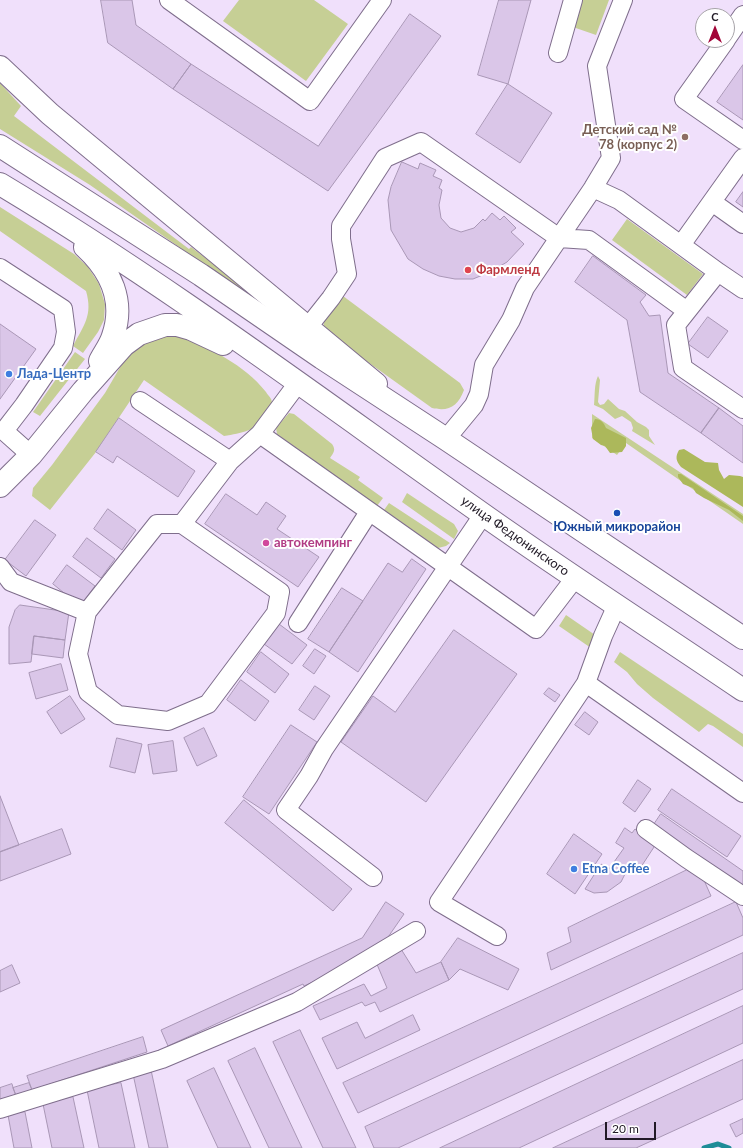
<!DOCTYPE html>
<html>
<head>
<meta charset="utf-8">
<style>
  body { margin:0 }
  #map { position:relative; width:743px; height:1148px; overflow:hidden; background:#f0e0fb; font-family:Lato,sans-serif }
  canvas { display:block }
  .north { position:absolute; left:695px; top:8px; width:40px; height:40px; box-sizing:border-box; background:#fff; border:1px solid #a6a3a8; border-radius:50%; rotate:0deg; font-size:11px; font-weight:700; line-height:16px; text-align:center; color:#211a26 }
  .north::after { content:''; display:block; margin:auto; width:14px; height:18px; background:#a20438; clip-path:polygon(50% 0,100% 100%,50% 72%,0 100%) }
  .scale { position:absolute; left:605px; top:1122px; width:51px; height:18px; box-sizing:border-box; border:2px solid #211a26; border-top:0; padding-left:5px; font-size:12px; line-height:14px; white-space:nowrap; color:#211a26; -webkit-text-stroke:3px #fff; paint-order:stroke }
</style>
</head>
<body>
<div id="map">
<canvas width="743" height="1148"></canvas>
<div class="north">С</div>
<div class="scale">20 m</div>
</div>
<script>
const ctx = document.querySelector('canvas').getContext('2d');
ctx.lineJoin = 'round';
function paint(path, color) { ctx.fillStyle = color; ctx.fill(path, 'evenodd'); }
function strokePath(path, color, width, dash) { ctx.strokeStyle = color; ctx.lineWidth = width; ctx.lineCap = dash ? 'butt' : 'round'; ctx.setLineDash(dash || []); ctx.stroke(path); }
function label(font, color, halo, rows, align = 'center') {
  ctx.font = font + ' Lato,sans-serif'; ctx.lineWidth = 4; ctx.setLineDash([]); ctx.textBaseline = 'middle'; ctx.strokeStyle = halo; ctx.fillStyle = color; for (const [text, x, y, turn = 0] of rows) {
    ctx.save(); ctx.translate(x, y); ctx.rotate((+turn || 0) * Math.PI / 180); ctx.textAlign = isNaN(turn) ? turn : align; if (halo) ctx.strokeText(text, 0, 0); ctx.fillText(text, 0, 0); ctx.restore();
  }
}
paint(new Path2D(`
  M 239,0 L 314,0 L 348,24 L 306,81 L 223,21 Z
  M 578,0 L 609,0 L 596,35 L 570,26 Z
  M 0,83 L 21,106 L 14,116 L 189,249 L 191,247 L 273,309 L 271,311 L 90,185 L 0,129 Z
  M 0,207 L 74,254 L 88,267 L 99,284 L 105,304 L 104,320 L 98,332 L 83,353 L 73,346 C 84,325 93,315 86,291 L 0,231 Z
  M 627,219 L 703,274 L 687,295 L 612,240 Z
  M 343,296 L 460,383 L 464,390 C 458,406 449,412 432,408 L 330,335 C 328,333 325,330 324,328 C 321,319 338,302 343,296 Z
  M 179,334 C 210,349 244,364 266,392 C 267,394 270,397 271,399 C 274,405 270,411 267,416 C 255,431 242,433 224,436 L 144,380 L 96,452 L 50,510 L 32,496 L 33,488 L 52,465 L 105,393 L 129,352 L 154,335 Z
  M 75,352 L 85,359 L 40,416 L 33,412 Z
  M 598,376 L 600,380 L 598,402 L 600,405 L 604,404 L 608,399 L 619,409 L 625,411 L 637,422 L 646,427 L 649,430 L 649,436 L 655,445 L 632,431 L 633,428 L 631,422 L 622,416 L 615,419 L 603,409 L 594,405 C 595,396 594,384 598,376 Z
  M 289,413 L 294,414 L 332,444 C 336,450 334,452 330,458 L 360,477 L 358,480 L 383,498 L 377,506 L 277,434 L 276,428 Z
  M 592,414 L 743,514 L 743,524 L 626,443 L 617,455 L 592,438 Z
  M 407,493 L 434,511 L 454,524 L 458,531 L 454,539 L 402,502 Z
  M 389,503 L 450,543 L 446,546 L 438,548 L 384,510 Z
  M 566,615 L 598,637 L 591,648 L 559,626 Z
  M 620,652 L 743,734 L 743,747 L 713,726 L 708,724 L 699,732 L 653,698 L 637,684 L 627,672 L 614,662 Z`), '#c6cf95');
paint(new Path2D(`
  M 595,419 C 601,419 604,423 606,428 L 626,438 L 626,446 L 622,452 L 610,453 L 605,446 L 601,445 L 593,439 L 591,428 Z
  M 684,449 L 705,462 L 718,463 L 719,470 L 724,479 L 729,475 L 740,476 L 743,477 L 743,507 L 681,467 C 676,461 675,457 679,450 Z
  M 678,474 L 681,474 L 743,516 L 743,521 L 729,510 L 704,498 L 696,493 L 693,488 L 683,484 L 678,477 Z`), '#acb85b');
strokePath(new Path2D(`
  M 704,1148 L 718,1144 L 729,1148`), '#1e8c97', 5);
const building = new Path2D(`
  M 101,0 L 132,0 L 136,25 L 191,64 L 173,89 L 108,43 Z
  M 499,0 L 531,0 L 508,84 L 478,75 Z
  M 410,14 L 441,36 L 328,191 L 173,89 L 191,64 L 318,146 Z
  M 743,65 L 743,120 L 717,102 Z
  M 508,84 L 552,113 L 520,163 L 476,134 Z
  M 402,162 L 418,169 L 420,163 L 436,170 L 433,176 L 442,180 L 439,188 L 442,190 L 439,205 L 441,218 L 450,228 L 461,232 L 474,228 L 483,219 L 485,221 L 492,213 L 500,220 L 504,216 L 516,228 L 511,232 L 524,244 L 507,262 L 490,272 L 473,279 L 455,279 L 439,276 L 423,269 L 408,259 L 391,230 L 388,200 L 391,187 Z
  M 743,192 L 743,207 L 736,202 Z
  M 593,256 L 646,295 L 640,302 L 649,316 L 660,315 L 668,373 L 719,408 L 701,433 L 640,392 L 627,320 L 575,282 Z
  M 708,317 L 728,331 L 708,358 L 688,344 Z
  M 0,324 L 36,349 L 0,399 Z
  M 719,408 L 743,426 L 743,463 L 701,433 Z
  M 119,418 L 195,471 L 178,497 L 117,456 L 113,463 L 96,452 Z
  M 226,494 L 257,515 L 266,502 L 286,516 L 277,529 L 319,557 L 298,587 L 205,524 Z
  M 108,509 L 136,530 L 122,550 L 94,529 Z
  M 35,520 L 56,535 L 26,576 L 5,560 Z
  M 87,538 L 115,559 L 101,578 L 73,557 Z
  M 412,559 L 426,569 L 358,672 L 329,652 L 388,563 L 402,572 Z
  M 67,565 L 95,586 L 80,606 L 53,584 Z
  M 342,588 L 363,601 L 329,652 L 308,639 Z
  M 20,605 L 69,612 L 65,640 L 34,636 L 31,662 L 9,664 L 9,627 L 15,610 Z
  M 279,624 L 307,645 L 292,664 L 264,644 Z
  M 454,630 L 517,674 L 426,802 L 341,742 L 373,696 L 395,712 Z
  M 34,636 L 65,640 L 63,658 L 32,654 Z
  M 315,649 L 326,656 L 314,674 L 303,666 Z
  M 261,652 L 289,674 L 275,693 L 247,672 Z
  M 61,664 L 68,690 L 36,699 L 29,673 Z
  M 241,680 L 269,701 L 255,721 L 227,700 Z
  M 315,686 L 330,696 L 314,720 L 299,710 Z
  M 549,688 L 560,695 L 555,702 L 544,694 Z
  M 70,696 L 85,719 L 61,734 L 47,712 Z
  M 585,712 L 598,722 L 589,735 L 575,725 Z
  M 291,725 L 317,742 L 269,814 L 243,797 Z
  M 204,728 L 217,756 L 197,766 L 184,738 Z
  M 117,738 L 142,744 L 135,773 L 110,767 Z
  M 173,741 L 177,771 L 153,774 L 148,745 Z
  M 638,780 L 651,789 L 635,812 L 623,803 Z
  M 672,789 L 741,836 L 727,857 L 658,810 Z
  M 0,796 L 19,845 L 0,852 Z
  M 244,800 L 352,889 L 333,911 L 225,823 Z
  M 661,814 L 743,871 L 743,888 L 653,826 Z
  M 625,828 L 632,833 L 635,829 L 656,844 L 637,873 L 628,868 L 621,882 L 607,892 L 594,893 L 585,889 L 601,864 L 609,869 L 624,848 L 616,843 Z
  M 62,829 L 71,854 L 0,881 L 0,852 Z
  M 574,834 L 602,854 L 575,894 L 547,874 Z
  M 687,870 L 703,878 L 711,896 L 551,970 L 547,953 L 571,942 L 568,928 Z
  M 386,902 L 404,914 L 377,953 L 304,986 L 303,984 L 168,1046 L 161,1030 L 362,938 Z
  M 736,902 L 743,918 L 743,935 L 358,1113 L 343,1083 Z
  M 458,938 L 519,969 L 508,990 L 460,969 L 449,980 L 441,962 Z
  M 401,949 L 416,973 L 441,962 L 449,980 L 380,1012 L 375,1002 L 365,1006 L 362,1002 L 320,1020 L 313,1006 L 364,984 L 371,996 L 387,988 L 376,962 Z
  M 743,953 L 743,989 L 398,1148 L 374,1148 L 365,1127 Z
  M 12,965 L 20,983 L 0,992 L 0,971 Z
  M 743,1006 L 743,1043 L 519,1148 L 440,1148 Z
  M 413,1015 L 420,1030 L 337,1069 L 322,1038 L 357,1022 L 365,1038 Z
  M 300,1030 L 356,1148 L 323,1148 L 273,1042 Z
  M 143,1037 L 147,1052 L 32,1090 L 27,1076 Z
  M 255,1048 L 302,1148 L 269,1148 L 228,1061 Z
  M 743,1060 L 743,1099 L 636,1148 L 553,1148 Z
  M 214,1068 L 251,1148 L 218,1148 L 187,1081 Z
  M 151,1070 L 168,1148 L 149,1148 L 133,1074 Z
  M 29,1083 L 32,1090 L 16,1095 L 13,1088 Z
  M 121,1083 L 135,1148 L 99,1148 L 87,1090 Z
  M 12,1084 L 16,1097 L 0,1102 L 0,1088 Z
  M 73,1097 L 84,1148 L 52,1148 L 43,1104 Z
  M 25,1112 L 32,1148 L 14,1148 L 8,1115 Z
  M 743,1119 L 743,1133 L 736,1137 L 730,1125 Z`);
paint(building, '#dac6e8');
strokePath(building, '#a997b6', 1);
const minor = new Path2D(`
  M 169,0 L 310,101 L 382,0
  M 727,38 L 743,15
  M 726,40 L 684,99 L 743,140
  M 558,53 L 573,0
  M 593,188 L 619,200 L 718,272 L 676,325 L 683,368 L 743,409
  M 712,202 L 743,224
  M 681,245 L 743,158
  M 0,268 L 63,309 L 66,332 L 63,348 L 24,405 L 4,431 L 31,455
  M 718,272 L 743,289
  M 308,327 L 331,298 L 347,274 L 341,239 L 341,226 L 385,158 L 421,142 L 559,238 L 589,240 L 687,311
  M 140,401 L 230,461
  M 260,434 L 536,629 L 575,578
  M 446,439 L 474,405 L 479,394 L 484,365 L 511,320 L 525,288 L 593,188 L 611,158 L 597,66 L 623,0
  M 182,524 L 157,524 L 87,612 L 78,654 L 88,692 L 118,715 L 168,721 L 208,704 L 276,613 L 280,592 L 182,524 L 230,461 L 260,434 L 298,383
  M 0,567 L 11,582 L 87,612
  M 298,623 L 369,512
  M 586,683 L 743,793
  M 646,829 L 686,858 L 743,896
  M 373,877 L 286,810 L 309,776 L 324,749 L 483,515
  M 497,936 L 439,902 L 586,683 L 603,636 L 617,605
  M 0,1109 L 162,1059 L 297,1002 L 416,931`);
const major = new Path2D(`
  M 0,67 L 50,114 L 376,384`);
const highway = new Path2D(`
  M 0,146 L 201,275 L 322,358 L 446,439 L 743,638
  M 0,184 C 167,284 322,401 481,513 C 567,574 656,631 743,690
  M 85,247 C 111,271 125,301 113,336 C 111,344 104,353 100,361
  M 0,486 L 31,455 L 83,391 L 124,345 L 139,334 L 165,325 L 177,325 L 191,329 L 223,344`);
strokePath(minor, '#7f6e8c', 20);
strokePath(major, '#7f6e8c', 24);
strokePath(highway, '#7f6e8c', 24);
strokePath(minor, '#fff', 18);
strokePath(major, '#fff', 22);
strokePath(highway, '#fff', 22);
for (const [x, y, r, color] of [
  [685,137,4,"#8d6e63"],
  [468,270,4,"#e0444e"],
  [9,374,4,"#3f7fe0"],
  [617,513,4,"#1a4fb4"],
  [266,543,4,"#d1479c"],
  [574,869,4,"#3f7fe0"]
]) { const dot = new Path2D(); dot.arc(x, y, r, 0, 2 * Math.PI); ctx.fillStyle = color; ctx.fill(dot); strokePath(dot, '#fff', 1.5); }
label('bold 13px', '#785e54', '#fff', [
  ["Детский сад №",677,130],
  ["78 (корпус 2)",677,145]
], 'right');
label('bold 13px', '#be3a42', '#fff', [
  ["Фармленд",476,270]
], 'left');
label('bold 13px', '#366cbe', '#fff', [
  ["Лада-Центр",17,374],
  ["Etna Coffee",582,869]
], 'left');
label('bold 13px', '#164399', '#fff', [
  ["Южный микрорайон",617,527]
]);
label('13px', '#211a26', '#fff', [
  ["улица Федюнинского",515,536,35]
]);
label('bold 13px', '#b23c85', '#fff', [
  ["автокемпинг",274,543]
], 'left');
</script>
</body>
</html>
